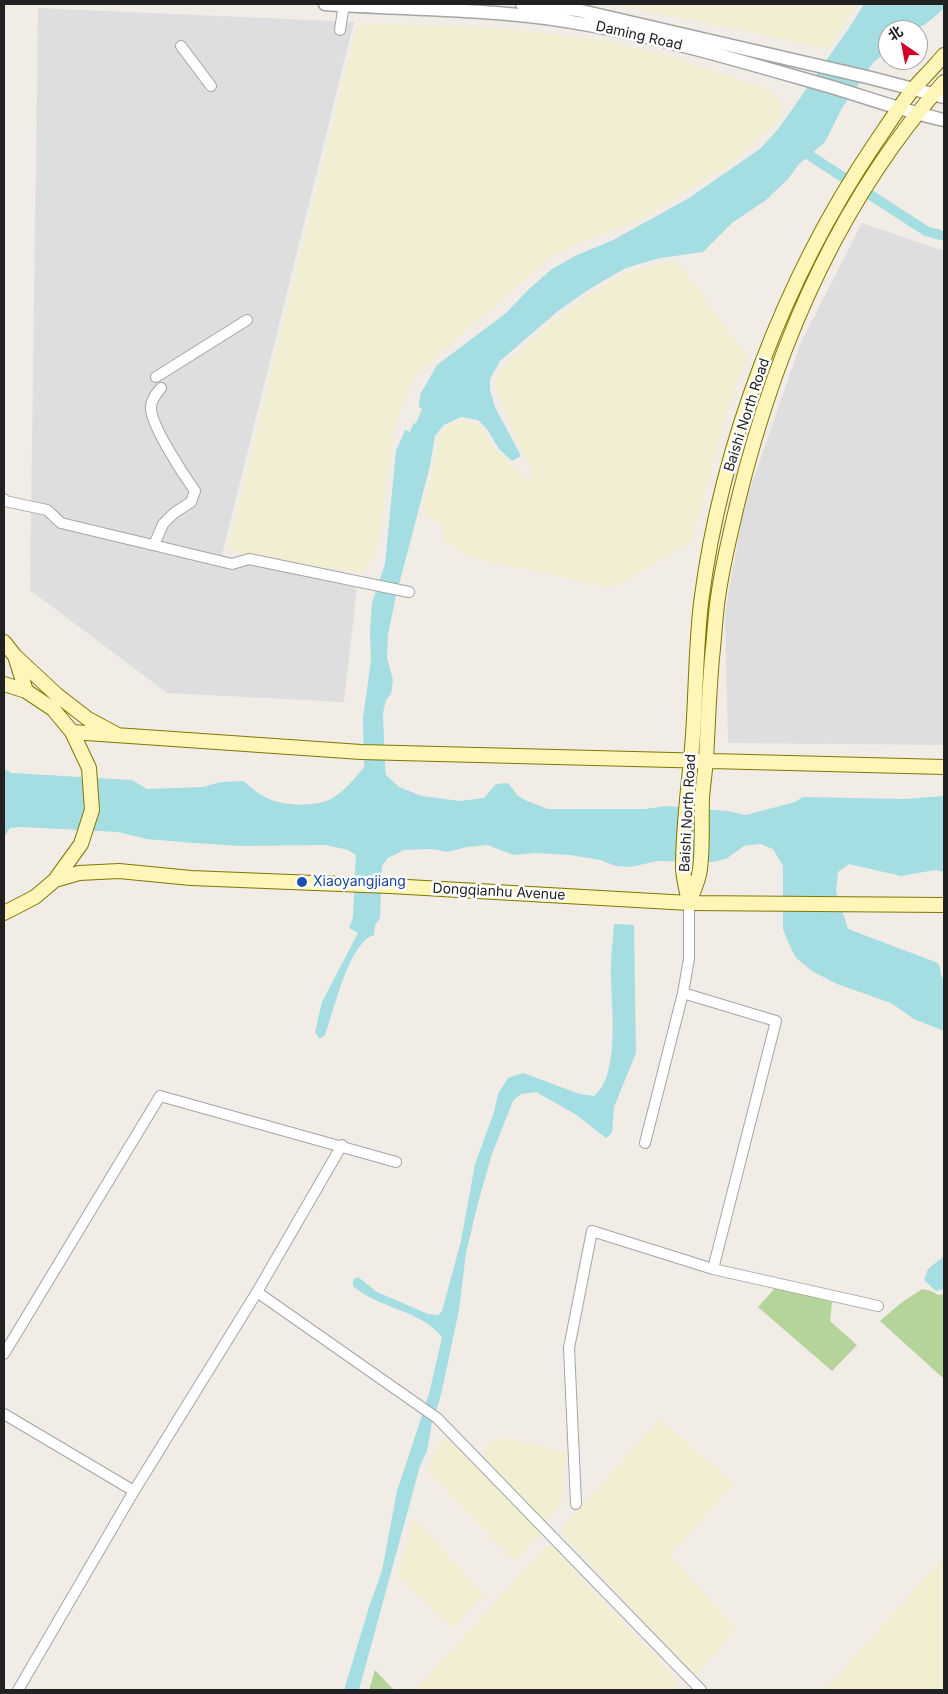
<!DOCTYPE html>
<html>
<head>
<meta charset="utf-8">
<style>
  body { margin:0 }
  #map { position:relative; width:948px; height:1694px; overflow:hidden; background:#f2ece7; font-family:Inter,"Noto Sans SC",sans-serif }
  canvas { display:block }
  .frame { position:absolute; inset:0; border:5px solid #212121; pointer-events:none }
  .north { position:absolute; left:878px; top:20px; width:50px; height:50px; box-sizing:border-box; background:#fff; border:1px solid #a6a6a6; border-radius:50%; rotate:327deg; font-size:14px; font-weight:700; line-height:20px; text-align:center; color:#212121 }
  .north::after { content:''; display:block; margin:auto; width:18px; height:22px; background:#d10024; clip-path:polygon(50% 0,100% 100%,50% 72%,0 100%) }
</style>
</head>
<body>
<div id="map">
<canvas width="948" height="1694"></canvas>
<div class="frame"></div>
<div class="north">北</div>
</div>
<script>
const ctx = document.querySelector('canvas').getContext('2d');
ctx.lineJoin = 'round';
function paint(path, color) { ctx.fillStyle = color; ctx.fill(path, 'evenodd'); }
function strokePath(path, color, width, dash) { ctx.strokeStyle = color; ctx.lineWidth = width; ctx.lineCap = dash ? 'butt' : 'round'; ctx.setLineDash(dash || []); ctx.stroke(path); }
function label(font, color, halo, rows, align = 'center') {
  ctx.font = font + ' Inter,sans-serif'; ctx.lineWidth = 5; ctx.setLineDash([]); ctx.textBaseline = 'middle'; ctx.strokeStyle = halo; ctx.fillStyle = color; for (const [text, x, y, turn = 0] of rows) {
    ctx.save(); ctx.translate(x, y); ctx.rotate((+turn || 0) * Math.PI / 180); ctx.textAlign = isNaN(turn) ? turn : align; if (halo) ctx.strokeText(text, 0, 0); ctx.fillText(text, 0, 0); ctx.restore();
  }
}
paint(new Path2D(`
  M 38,8 L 354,22 L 222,555 L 357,588 L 344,702 L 167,693 L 30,590 Z
  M 862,223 L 944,251 L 944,745 L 728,743 L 725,614 L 744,506 L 801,342 Z`), '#dfdede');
paint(new Path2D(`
  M 615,4 L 857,4 L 829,49 Z
  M 361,23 L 498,28 L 600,40 L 672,57 L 770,89 L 781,103 L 783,116 L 734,162 L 642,219 L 573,246 L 551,257 L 415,376 L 396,420 L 376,556 L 362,573 L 238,554 L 228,548 L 357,27 Z
  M 677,261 L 747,356 L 731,398 L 690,545 L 681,547 L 622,583 L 607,587 L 487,561 L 460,552 L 446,542 L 441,524 L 426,515 L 423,505 L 433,469 L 437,440 L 440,433 L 453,423 L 465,420 L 479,426 L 485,432 L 494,448 L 528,481 L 534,474 L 524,456 L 498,397 L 495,382 L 504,366 L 555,319 L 610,281 L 637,269 Z
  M 660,1419 L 734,1484 L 670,1555 L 736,1629 L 694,1677 L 560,1530 Z
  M 509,1438 L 563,1452 L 565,1455 L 562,1501 L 549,1519 L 545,1521 L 483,1457 L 485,1451 L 493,1441 Z
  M 448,1439 L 540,1533 L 515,1562 L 427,1470 L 441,1441 Z
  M 414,1519 L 484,1594 L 453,1628 L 398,1577 Z
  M 546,1546 L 552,1547 L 677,1681 L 676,1690 L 415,1690 Z
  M 944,1556 L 944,1690 L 825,1690 Z`), '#f1eed1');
paint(new Path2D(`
  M 776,1287 L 832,1302 L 830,1321 L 857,1345 L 832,1371 L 758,1307 Z
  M 922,1289 L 931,1291 L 938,1295 L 944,1294 L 944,1379 L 880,1321 L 901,1303 Z
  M 375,1670 L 394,1690 L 369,1690 Z`), '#b4d499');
paint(new Path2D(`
  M 864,4 L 944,4 L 944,8 C 921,30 919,30 888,30 L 888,50 L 873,63 L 842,108 L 825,142 L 799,164 L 788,179 L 766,200 L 732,223 L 703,252 L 661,258 L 646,262 L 626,268 L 603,281 L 585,292 L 558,311 L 500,361 L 490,379 L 490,390 L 495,407 L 521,456 L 512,461 L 499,449 L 487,429 L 478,420 L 461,417 L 444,425 L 435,436 L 430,466 L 395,600 L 388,635 L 387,658 L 393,680 L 391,694 L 386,700 L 383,713 L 385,768 L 386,775 L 399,787 L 422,796 L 460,801 L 484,798 L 496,784 L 508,783 L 518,796 L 527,801 L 548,809 L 645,809 L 666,806 L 728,811 L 746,815 L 795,802 L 803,797 L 905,799 L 944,796 L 944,872 L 935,870 L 901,876 L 849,864 L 838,872 L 836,891 L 848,929 L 938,963 C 941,969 940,975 944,981 L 944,1031 L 914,1019 L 891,1003 L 837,984 L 812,971 L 796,958 L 788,942 L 783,929 L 783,866 L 773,849 L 760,844 L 744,846 L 726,859 L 712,862 L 657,861 L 631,867 L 616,866 L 600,860 L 570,855 L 535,853 L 514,855 L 487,845 L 467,847 L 448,852 L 431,849 L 404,850 L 388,858 L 382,866 L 380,918 L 375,925 L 374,935 C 349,942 334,1011 325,1035 L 319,1039 L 315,1032 L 322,1002 L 358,933 L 349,928 L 353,917 L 356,855 L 348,850 L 326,845 L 241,846 L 194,843 L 146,839 L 118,832 L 21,827 L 10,828 L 4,837 L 4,769 L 12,773 L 132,780 L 147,789 L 202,787 L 221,782 L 243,781 C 252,788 259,795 269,799 C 284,806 316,807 331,799 C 345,791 354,779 364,767 L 363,718 L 371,660 L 370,632 L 372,603 L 385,564 L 396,451 L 405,430 L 410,432 L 413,424 L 416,423 L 422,409 L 419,407 L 420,395 L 437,365 L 506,313 L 529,289 L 552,269 L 575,256 L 613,240 L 689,198 L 761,148 L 779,128 L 849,28 Z
  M 614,924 L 634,925 L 636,1053 L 614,1107 L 612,1133 L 606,1138 L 575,1114 L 536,1092 L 521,1094 L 513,1101 L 492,1154 L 478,1203 L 466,1253 L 459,1310 L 441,1395 L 432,1423 L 427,1451 L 420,1466 L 359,1690 L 344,1690 L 369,1607 L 382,1571 L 397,1491 L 429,1394 L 442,1337 C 419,1309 379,1309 353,1286 L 353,1280 L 358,1277 L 377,1292 L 428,1314 L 438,1315 L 442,1311 L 461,1241 L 475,1164 L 494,1112 L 498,1094 L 508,1078 L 523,1073 L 580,1094 L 594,1096 C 622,1074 610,999 611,967 C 611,953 613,938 614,924 Z
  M 944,1256 L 944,1289 L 936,1291 L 924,1280 L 928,1269 Z`), '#a4dee2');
strokePath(new Path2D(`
  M 798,148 L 926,231 L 944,236`), '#a4dee2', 10);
const minor = new Path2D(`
  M 340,30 L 344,4
  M 181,46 L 211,86
  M 156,377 L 247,320
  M 4,499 L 5,501 L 47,510 L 61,523 L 232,564 L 249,559 L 409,592
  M 154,545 L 163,524 L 174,513 L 191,502 L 195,491 C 183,474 152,427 151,409 C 150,401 156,394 161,388
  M 683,993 L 776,1021 L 713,1269
  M 645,1143 L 683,993 L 689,959 L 689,903
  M 257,1292 L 437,1418 L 701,1690
  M 4,1354 L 160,1096 L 396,1162
  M 4,1414 L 134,1491
  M 576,1504 L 569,1348 L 592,1231 L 713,1269 L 878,1306
  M 18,1690 L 134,1491 L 257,1292 L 342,1145`);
const tertiary = new Path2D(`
  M 325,4 C 413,10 502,8 589,25 C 672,40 754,65 835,88 C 871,99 907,112 944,120
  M 522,4 L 577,10 L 871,78 L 944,97`);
const secondary = new Path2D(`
  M 4,642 L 15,656 L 26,691
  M 15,656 L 57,695 L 88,719 L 116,734
  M 4,684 L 26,691 L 53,709 L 72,732 L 89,768 L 92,810 L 81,844 L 55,880 L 35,897 L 4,913
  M 72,732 L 361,752 L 944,767
  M 55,880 L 79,873 L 119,871 L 191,878 L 390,886 L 689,903 L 944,905
  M 689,902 C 693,892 699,880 700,869 C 703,846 701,822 702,798 C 703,785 705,772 706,759 C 708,725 709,691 712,658 C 714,640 715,622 717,605 C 721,570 730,535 738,501 C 775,349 839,200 944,82
  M 689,903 C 687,891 683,878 683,867 C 683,822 690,779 693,735 C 696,691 696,646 701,603 C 721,444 785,277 874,145 C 887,126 899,107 913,89 C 923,78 934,67 944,55`);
strokePath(minor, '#a5a5a5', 12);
strokePath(tertiary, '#a5a5a5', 15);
strokePath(secondary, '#7f7700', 16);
strokePath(minor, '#fff', 10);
strokePath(tertiary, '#fff', 12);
strokePath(secondary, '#fef6b8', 14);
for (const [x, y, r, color] of [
  [302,882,6,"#1a4fb4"]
]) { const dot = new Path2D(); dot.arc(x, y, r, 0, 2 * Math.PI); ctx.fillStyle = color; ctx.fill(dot); strokePath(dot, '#fff', 2); }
label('14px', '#212121', '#fff', [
  ["Daming Road",639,36,13],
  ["Baishi North Road",747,415,-72],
  ["Baishi North Road",688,813,-87],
  ["Dongqianhu Avenue",499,892,3]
]);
label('14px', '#164399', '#fff', [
  ["Xiaoyangjiang",313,882]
], 'left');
</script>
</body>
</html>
